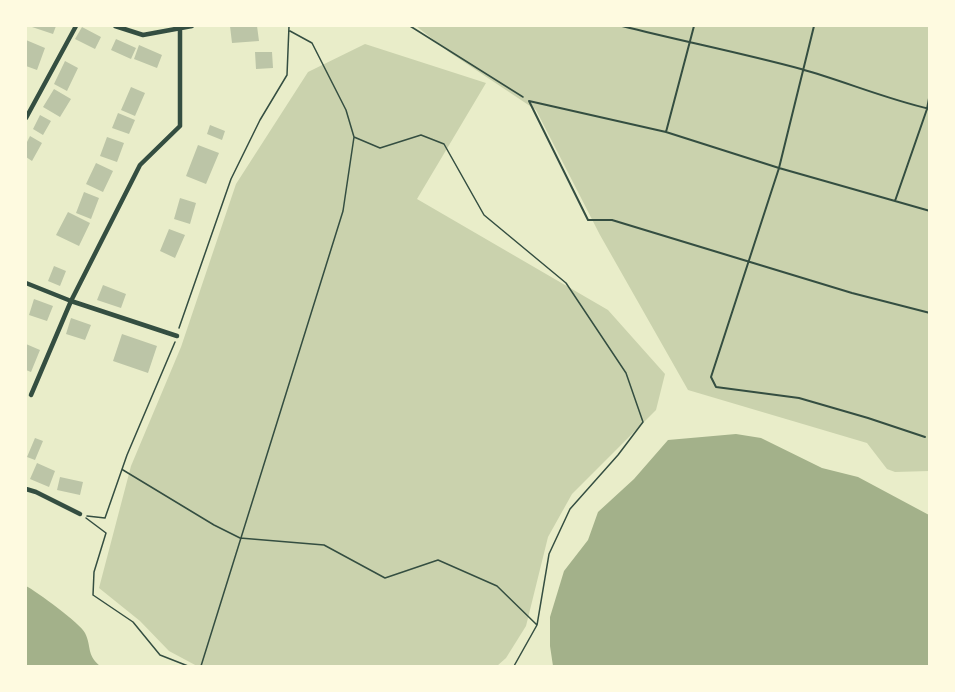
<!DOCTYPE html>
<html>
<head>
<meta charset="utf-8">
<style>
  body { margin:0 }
  #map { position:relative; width:955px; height:692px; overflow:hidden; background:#e9edc9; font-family:"Nunito Sans",sans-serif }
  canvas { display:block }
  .frame { position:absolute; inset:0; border:27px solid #fefae0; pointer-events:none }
</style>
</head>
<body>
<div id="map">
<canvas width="955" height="692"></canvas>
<div class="frame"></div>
</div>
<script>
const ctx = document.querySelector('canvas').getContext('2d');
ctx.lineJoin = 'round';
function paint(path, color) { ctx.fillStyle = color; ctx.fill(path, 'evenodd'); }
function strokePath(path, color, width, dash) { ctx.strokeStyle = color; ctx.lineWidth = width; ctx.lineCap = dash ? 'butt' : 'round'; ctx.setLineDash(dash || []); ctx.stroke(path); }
paint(new Path2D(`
  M 416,26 L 929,26 L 929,471 L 895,472 L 887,469 L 867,443 L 688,390 L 600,235 L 536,110 L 449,52 Z
  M 365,44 L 486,83 L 417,199 L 608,310 L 665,374 L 656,410 L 572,494 L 548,537 L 526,626 L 506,658 L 497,666 L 197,666 L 169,651 L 140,621 L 99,588 L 131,466 L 181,347 L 236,184 L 308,72 Z`), '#cad2ad');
paint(new Path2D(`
  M 736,434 L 761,438 L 822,468 L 858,477 L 929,515 L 929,666 L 553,666 L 550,646 L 550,617 L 564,571 L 588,540 L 598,512 L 634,479 L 668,440 Z
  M 26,586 C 36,591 81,624 85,633 C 92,647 86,654 100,666 L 26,666 Z`), '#a3b18a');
paint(new Path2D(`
  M 29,26 L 56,26 L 53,34 Z
  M 230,26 L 257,26 L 259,41 L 232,43 Z
  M 82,27 L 101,37 L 95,49 L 75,39 Z
  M 116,39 L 136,48 L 131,59 L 111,50 Z
  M 26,40 L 45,48 L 37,70 L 26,66 Z
  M 139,45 L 162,55 L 157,68 L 134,59 Z
  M 255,52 L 272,52 L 273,68 L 256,69 Z
  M 65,61 L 78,68 L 67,91 L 54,84 Z
  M 131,87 L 145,93 L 135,116 L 121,110 Z
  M 54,89 L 71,99 L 60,117 L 43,107 Z
  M 118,113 L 135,120 L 129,134 L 112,128 Z
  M 40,115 L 51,121 L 43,135 L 33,129 Z
  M 210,125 L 225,131 L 222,140 L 207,134 Z
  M 30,136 L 42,143 L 32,161 L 26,157 L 26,144 Z
  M 107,137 L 124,143 L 117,162 L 100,156 Z
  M 198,145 L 219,153 L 206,184 L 186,176 Z
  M 96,163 L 113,171 L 103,192 L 86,184 Z
  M 84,192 L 99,198 L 91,219 L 76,213 Z
  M 180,198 L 196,203 L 190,224 L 174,219 Z
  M 68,212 L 90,223 L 79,246 L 56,235 Z
  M 169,229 L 185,235 L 175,258 L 160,251 Z
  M 54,266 L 66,271 L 60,286 L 48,281 Z
  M 103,285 L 126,294 L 121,308 L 97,300 Z
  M 34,299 L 53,306 L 47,321 L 29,315 Z
  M 71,318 L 91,325 L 85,340 L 66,334 Z
  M 122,334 L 157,346 L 148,373 L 113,361 Z
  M 26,344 L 40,350 L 31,372 L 26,370 Z
  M 35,438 L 43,441 L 35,460 L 27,457 Z
  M 37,463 L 55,471 L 49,487 L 30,479 Z
  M 60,477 L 83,482 L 80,495 L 57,490 Z`), '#bcc5a7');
strokePath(new Path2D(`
  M 410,26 L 523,97
  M 290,31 L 312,43 L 346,110 L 354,137 L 380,148 L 421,135 L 444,144 L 484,215 L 566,283 L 626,373 L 643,422 L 618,455 L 570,509 L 549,554 L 537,625 L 514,666
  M 179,328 L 231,179 L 260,120 L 287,75 L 289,26
  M 123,470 L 214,525 L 240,538 L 324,545 L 385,578 L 438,560 L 497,586 L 537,625
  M 87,516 L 105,518 L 127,455 L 175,342
  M 86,518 L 106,533 L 94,572 L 93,595 L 133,622 L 160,655 L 188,666
  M 201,666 L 343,211 L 354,137`), '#344e41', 1.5);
strokePath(new Path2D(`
  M 622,26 C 681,41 742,53 801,69 C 844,81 886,99 930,109
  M 694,26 L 666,132 L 529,101 L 588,220 L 612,220 L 852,293 L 930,313
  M 814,26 L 779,168 L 711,377 L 716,387 L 799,398 L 868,418 L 925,437
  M 930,93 L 927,109 L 895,201 L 930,211
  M 666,132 L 779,168 L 895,201`), '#344e41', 2);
strokePath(new Path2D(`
  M 115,26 L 143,35 L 192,26
  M 26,118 L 76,26
  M 26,283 L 71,301 L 177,336
  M 31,395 L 71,301 L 140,165 L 180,126 L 180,26
  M 26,489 L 36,492 L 80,514`), '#344e41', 4.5);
</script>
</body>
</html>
